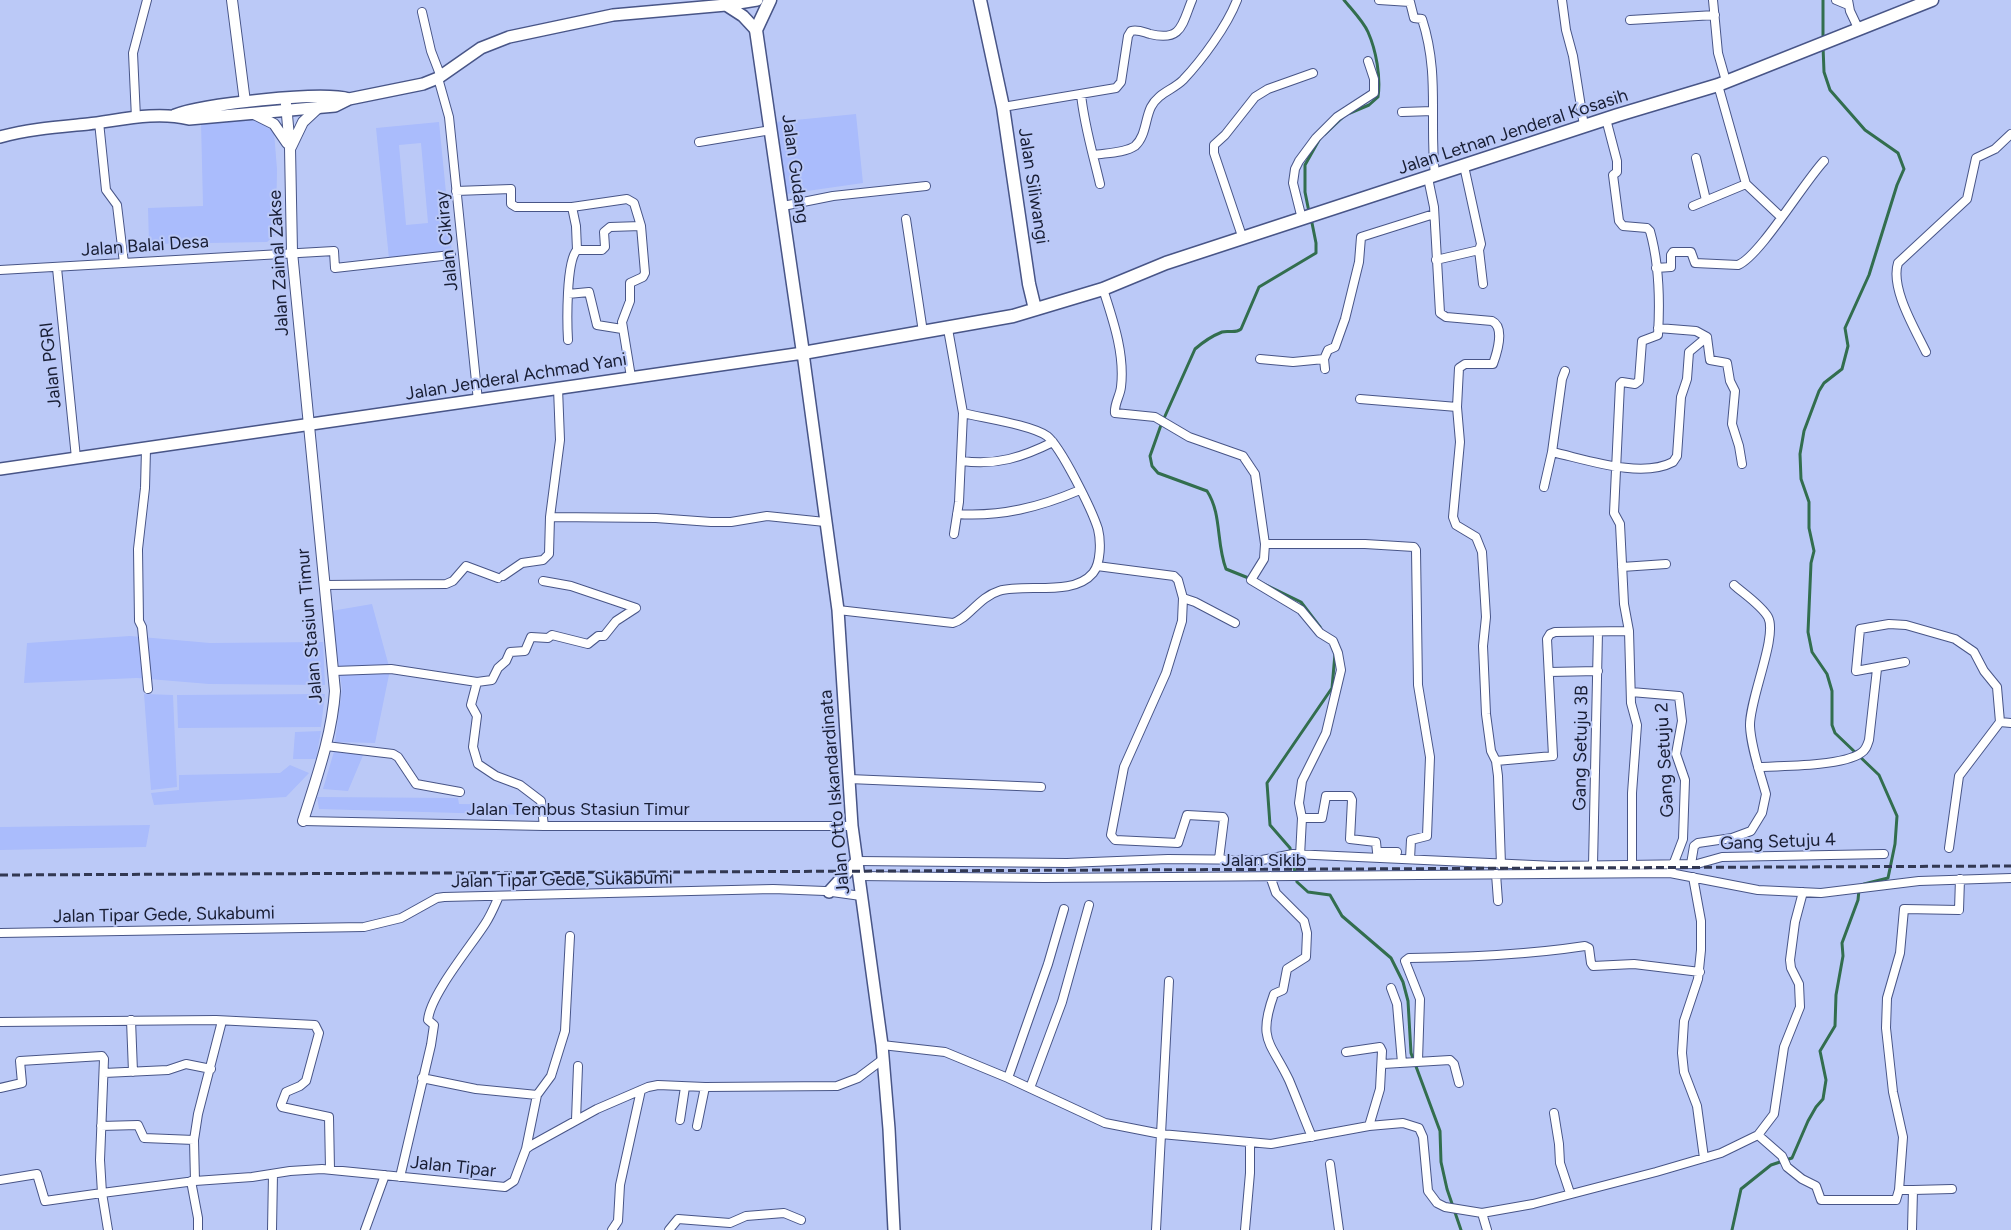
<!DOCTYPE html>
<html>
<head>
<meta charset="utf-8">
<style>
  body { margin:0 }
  canvas { display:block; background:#bbc9f7 }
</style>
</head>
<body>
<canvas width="2011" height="1230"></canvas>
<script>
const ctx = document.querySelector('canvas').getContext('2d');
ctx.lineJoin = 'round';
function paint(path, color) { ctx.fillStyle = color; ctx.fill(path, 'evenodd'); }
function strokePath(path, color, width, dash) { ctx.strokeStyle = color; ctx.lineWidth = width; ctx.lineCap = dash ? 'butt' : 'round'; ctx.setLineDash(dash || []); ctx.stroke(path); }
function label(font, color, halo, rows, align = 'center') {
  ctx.font = font + ' Figtree,sans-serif'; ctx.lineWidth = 4; ctx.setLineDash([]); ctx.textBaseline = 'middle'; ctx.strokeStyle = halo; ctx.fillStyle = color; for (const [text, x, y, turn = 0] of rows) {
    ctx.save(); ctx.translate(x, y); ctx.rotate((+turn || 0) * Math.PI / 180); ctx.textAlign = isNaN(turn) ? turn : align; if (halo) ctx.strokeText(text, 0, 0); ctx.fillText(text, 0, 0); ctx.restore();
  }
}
paint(new Path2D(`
  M 856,114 L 863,183 L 786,194 L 775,122 Z
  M 253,118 L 274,132 L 277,169 L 276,234 L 267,242 L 149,244 L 148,208 L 203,206 L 201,122 Z
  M 439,122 L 452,253 L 389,259 L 376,128 ZM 421,143 L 428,223 L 406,225 L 399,145 Z
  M 372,604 L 390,670 L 375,743 L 335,742 L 342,689 L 331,611 Z
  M 130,636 L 210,643 L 323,642 L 325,685 L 209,684 L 137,678 L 24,683 L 27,643 Z
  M 144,694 L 173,695 L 177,787 L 151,790 Z
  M 325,694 L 321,727 L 178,728 L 177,695 Z
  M 321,731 L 316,759 L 293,759 L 295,732 Z
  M 335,748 L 364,753 L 348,791 L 323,789 Z
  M 290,765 L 309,773 L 286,797 L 154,805 L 151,793 L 179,790 L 179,775 L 280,773 Z
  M 317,797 L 458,798 L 459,804 L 530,805 L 529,815 L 319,809 Z
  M 150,825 L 146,847 L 0,850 L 0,827 Z`), '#aabcfc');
strokePath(new Path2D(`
  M 1344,0 C 1352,10 1363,21 1368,32 C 1376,50 1381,77 1378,97 L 1369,105 L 1350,113
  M 1823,39 L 1823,0
  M 1823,46 L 1824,72 L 1830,90 L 1865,130 L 1898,153 L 1904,169 L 1897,185 L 1869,275 L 1845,328 L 1848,346 L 1842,369 L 1824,383 L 1819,391 L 1804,431 L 1800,454 L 1801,479 L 1809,502 L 1809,528 L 1814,551 L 1811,563 L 1808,632 L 1812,652 L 1827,674 L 1832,691 L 1832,725 L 1835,733 L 1879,775 L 1897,816 L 1895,844 L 1888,878 L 1864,884
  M 1325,134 L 1344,116
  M 1309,212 L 1305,192 L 1305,165 L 1319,140
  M 1251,579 L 1226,569 C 1216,543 1222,514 1207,491 L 1158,473 L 1152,466 L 1150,456 L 1161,425 L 1195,349 C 1203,342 1212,336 1222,332 C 1229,330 1235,334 1241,329 L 1259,287 L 1316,253 L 1316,243 L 1311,218
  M 1264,584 L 1301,602 L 1320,627
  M 1335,654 L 1332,688 L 1267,783 L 1270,825 L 1290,848 L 1297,882 L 1308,892 L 1330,895 L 1342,916 L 1391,958 L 1403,982 L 1408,1001 L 1411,1053 L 1440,1131 L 1441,1162 L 1447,1189 L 1461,1230
  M 1732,1230 L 1741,1189 L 1771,1165 L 1792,1158 L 1808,1121 L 1816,1107 L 1823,1099 L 1826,1080 L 1820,1051 L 1835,1026 L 1836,995 L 1843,956 L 1842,943 L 1858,900 L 1859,890`), '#326e4e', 3);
const minor = new Path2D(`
  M 1379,0 L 1410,2 L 1414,18 L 1422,19 C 1440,74 1429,120 1435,175
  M 1562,0 L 1566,30 L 1573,56 L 1584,126
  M 1713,0 L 1718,53 L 1726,81
  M 1836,0 L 1848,5
  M 1848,0 L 1850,11 L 1859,30
  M 422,12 L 431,51 L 441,77
  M 1630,20 L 1715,15
  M 438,78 L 449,117 L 478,401
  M 1081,94 C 1084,125 1093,154 1100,184
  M 1003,107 L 1116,88 L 1121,82 L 1128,36 L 1131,31 C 1138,29 1143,32 1150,34 C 1182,42 1182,24 1192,0
  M 1402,112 L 1433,111
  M 136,118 L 133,53 L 147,0
  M 1606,119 L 1617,161 L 1617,172 L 1613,175 L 1619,221 L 1623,226 L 1647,228 L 1650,231 C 1659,263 1660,302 1658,335 L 1642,341 L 1639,381 L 1635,384 L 1622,382 L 1620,384 L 1614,513 L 1620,524 L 1624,604 L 1629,631 L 1631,703 L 1637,725 L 1632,793 L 1632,864
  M 99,122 L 106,190 L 117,205 L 124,263
  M 699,142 L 771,130
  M 1094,155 C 1105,153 1125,153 1135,146 C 1146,136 1145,119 1151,107 C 1158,93 1173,90 1183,80 C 1202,60 1227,26 1237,0
  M 1696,158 L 1706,200
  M 1428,178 L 1434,207 L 1440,313 L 1446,317 L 1492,321 C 1505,327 1497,353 1493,364 L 1465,364 L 1459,368 L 1457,407 L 1460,442 L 1453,517 L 1456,525 L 1476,537 L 1482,552 L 1486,617 L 1483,646 L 1486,714 L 1491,751 L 1496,761 L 1498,776 L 1501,865
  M 1746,184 L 1781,217
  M 456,191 L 511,189 L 511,204 L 516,207 L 572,207 L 627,199 L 634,203 L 641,226 L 645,273 L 643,277 L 630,283 L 630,301 L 622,322 L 631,377
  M 783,206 L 833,196 L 926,186
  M 1693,206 L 1746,184 L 1718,85
  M 906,219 L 923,332
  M 1302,219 L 1293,183 L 1295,169 L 1299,161 L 1316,138 L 1337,117 L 1374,93 L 1374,79 L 1368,61
  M 1243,239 L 1214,153 L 1214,145 L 1225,135 L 1255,97 L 1268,89 L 1313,73
  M 577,250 L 602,250 L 605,247 L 604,232 L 610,227 L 641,226
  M 1479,250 L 1483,284
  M 1436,260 L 1479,250 L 1481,244 L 1464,166
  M 57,268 L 76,458
  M 1656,268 L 1671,267 L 1671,255 L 1673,252 L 1691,252 L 1695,263 L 1738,265 C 1760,256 1804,182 1824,161
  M 0,270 L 334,251 L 335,268 L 451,255
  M 1103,289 C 1113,320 1125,354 1121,387 C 1120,396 1114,404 1115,413 L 1155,417 L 1189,437 L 1243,456 L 1255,474 L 1265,544 L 1365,544 L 1414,547 L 1416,550 L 1418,685 L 1430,757 L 1427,836 L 1411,840 L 1410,859
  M 568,294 L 589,292 L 597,325 L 622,329
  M 1658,328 L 1696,331 L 1707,337 L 1710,360 L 1727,363 L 1730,381 L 1735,391 L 1732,424 L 1739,446 L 1742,464
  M 568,340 C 567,323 566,261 577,250 L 576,226 L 572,207
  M 1926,352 C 1915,329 1890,288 1898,263 L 1967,199 L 1976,158 L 1995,149 L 2011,134
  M 1260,359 L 1293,362 L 1324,359
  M 1325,369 L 1324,359 L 1328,350 L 1335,347 L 1345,319 L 1359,262 L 1361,237 L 1434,214
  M 1360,399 L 1457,407
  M 146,449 L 145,488 L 138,549 L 139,621 L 142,627 L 148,689
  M 1552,452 L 1562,379 L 1565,371
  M 962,461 C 996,466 1023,457 1053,442
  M 1544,487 L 1552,452 C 1585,459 1641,479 1673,462 L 1677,456 L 1681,397 L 1687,379 L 1689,352 L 1707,337
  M 957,514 C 1001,517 1040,507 1080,490
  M 550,517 L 656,518 L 711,522 L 731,522 L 767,516 L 825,522
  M 954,534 L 959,502 L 963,413
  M 1265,544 L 1264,559 L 1251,580 L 1301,610 L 1320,633 L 1333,641 L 1338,653 L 1341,670 L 1326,733 L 1302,781 L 1299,803 L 1302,818 L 1300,856
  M 1097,566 L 1174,576 L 1178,580 L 1183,598 L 1195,602 L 1235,623
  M 1622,567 L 1666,564
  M 503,576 L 522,563 L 543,560 L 549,554 L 550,517 L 560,440 L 558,388
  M 324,585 L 446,584 L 453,581 L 466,566 L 498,578
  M 1183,598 L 1182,621 L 1166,673 L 1124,767 L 1111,835 L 1115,840 L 1178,843 L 1187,815 L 1223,817 L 1224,819 L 1219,859
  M 838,610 L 953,623 C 968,619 979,597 999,591 C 1026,583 1073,597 1093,573 C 1101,563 1101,541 1098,529 C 1092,510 1061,447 1047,436 C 1032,425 983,418 963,413 L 948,329
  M 1905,662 L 1856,671 L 1860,629 L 1889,624 L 1906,625 L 1955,639 L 1974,652 L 1984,671 L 1997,687 L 2000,722 L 1959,776 L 1949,848
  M 334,671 L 391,669 L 477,682 L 471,705 L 477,716 L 473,747 L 478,764 L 496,776 L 520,785 L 541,801 L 544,826
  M 1549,672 L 1598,671
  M 477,682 L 492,680 L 498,668 L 506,661 L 510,652 L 525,651 L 531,637 L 548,638 L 552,635 L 588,644 L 598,636 L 604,636 L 616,621 L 636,608 L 571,586 L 543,581
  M 1631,692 L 1679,696 L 1682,721 L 1676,754 L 1685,780 L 1683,839 L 1670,873 L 1758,890 L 1821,893 L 1919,881 L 2011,878
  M 2000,722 L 2011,723
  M 326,746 L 393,754 L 398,757 L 416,784 L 460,792
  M 1496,761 L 1553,756 L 1547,639 L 1550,634 L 1555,632 L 1629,631
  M 1758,767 C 1782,766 1843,766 1861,753 C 1866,750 1867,746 1869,740 L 1877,669
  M 849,779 L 1041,787
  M 1302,818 L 1322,818 L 1326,796 L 1350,796 L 1352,800 L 1350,839 L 1376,842 L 1377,852 L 1397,852
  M 303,821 L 544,826 L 852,826
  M 857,861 L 1067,863 L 1168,859 L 1262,860 L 1293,854 L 1555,866 L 1697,864 L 1722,857 L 1884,854
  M 1691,864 L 1694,846 L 1698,843 L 1732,838 L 1751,831 L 1762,813 L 1766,794 C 1760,772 1751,748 1750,726 C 1749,700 1778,636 1768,617 C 1761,605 1744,594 1734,585
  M 1593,865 L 1598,632
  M 1496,874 L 1498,901
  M 858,876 L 1044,878 L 1670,873
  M 1270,876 L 1276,893 L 1304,921 L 1307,933 L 1306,957 L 1287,969 L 1283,990 L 1274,994 C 1257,1041 1271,1042 1289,1080 C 1297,1099 1304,1118 1312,1137
  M 1693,877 L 1701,921 L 1701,950 L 1698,979 L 1684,1021 L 1682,1053 L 1684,1072 L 1697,1106 L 1704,1158
  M 0,933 L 364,927 L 401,918 L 437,898 L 444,897 L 773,889 L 825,891 L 861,896
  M 1391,988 L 1397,1004 L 1402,1063
  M 131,1020 L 133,1072
  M 0,1022 L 216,1020 L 315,1025 L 319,1033 L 306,1081 L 300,1086 L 286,1092 L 281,1105 L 282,1107 L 329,1117 L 330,1169
  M 882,1045 L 945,1052 L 1008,1078 L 1105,1123 L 1161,1134 L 1271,1144 L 1369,1126 L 1403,1123 L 1419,1128 L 1423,1137 L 1428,1191 L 1437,1203 L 1445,1207 L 1482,1213 L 1533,1204 L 1656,1172 L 1721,1153 L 1758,1135 L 1774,1114 L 1784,1047 L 1800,1007 L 1799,984 L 1791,968 L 1790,960 L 1795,922 L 1803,892
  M 1346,1052 L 1380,1047 L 1382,1051 L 1380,1089 L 1369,1126
  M 1418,1060 L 1420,999 L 1405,961 L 1409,958 C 1468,957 1526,955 1585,946 L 1589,948 L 1591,963 L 1593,966 L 1634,964 L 1700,972
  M 1383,1064 L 1450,1060 L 1454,1064 L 1459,1083
  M 104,1073 L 168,1070 L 186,1064 L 211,1069
  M 422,1078 L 476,1089 L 537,1095
  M 1008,1078 L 1048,964 L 1064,909
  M 0,1088 L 22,1083 L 20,1061 L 102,1056 L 104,1059 L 100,1160 L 102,1193 L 45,1201 L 37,1174 L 0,1180
  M 1030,1088 L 1062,1002 L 1089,905
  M 1554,1113 L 1559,1144 L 1560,1163 L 1570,1193
  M 576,1120 L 578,1066
  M 680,1120 L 685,1087
  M 101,1126 L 138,1125 L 144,1138 L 194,1140
  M 697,1126 L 705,1087
  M 1758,1135 L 1782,1156 L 1787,1167 L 1802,1179 L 1816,1186 L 1821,1200 L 1896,1200 L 1899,1190
  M 526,1149 L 537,1095 L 551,1076 L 565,1031 L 570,936
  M 1330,1164 L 1339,1230
  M 400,1177 L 431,1045 L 434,1025 L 428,1020 C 430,995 471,946 485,924 C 491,915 495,905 499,896
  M 191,1181 L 198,1218 L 198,1230
  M 195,1181 L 194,1140 L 198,1114 L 222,1021
  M 1913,1190 L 1952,1189
  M 1482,1213 L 1487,1230
  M 108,1230 L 102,1193 L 195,1181 L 252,1177 L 290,1171 L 322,1169 L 505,1187 L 514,1181 L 526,1149 L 530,1146 L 597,1109 L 648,1087 L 658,1085 L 705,1087 L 837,1086 L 858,1078 L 882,1060
  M 272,1230 L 273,1174
  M 365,1230 L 385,1175
  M 612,1230 L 618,1221 L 620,1185 L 641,1090
  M 669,1230 L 678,1219 L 730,1223 L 746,1216 L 784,1213 L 801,1220
  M 1156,1230 L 1169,981
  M 1245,1230 L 1250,1173 L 1250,1142
  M 1912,1230 L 1913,1190 L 1899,1190 L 1903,1137 L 1893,1092 L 1886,1028 L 1887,998 L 1900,953 L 1904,909 L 1959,910 L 1960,879`);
const tertiary = new Path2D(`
  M 232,0 L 245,102
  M 286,104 L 290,148 L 292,252 L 335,691 C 332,736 316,779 303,821
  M 252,113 L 274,124 L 287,143
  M 291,147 L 303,122 L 318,108`);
const secondary = new Path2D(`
  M 726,5 L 743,16 L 756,30
  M 175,115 C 202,104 322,91 349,99
  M 0,137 C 29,129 58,127 88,124 C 121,120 156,111 189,119 L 335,106 L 349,99 L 423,84 L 438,78 L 481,48 L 509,37 L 613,15 L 726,5 L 757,0
  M 0,469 C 268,430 535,392 803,353 L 838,610 L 852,826 L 882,1045 L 889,1129 L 894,1230
  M 829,892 L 857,861`);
const trunk = new Path2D(`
  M 770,0 L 756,30 L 803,353 L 1013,316 L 1103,289 L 1166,263 L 1618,115 L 1718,85 L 1932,0
  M 980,0 L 1003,107 L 1029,284 L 1035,309`);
strokePath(minor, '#485587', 10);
strokePath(tertiary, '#485587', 12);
strokePath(secondary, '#485587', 14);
strokePath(trunk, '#485587', 15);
strokePath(minor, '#fff', 8);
strokePath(tertiary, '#fff', 10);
strokePath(secondary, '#fff', 11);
strokePath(trunk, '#fff', 12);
strokePath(new Path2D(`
  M 0,875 L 2011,866`), '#323852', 3, [8, 4]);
label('18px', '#191e34', '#bbc9f7', [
  ["Jalan Letnan Jenderal Kosasih",1513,132,-18],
  ["Jalan Gudang",795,169,82],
  ["Jalan Siliwangi",1033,186,81],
  ["Jalan Cikiray",447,241,-96],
  ["Jalan Balai Desa",145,246,-4],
  ["Jalan Zainal Zakse",279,263,-93],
  ["Jalan PGRI",51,365,-96],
  ["Jalan Jenderal Achmad Yani",516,377,-9],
  ["Jalan Stasiun Timur",310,626,-95],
  ["Gang Setuju 3B",1581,748,-89],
  ["Gang Setuju 2",1665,760,-93],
  ["Jalan Otto Iskandardinata",835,792,-95],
  ["Jalan Tembus Stasiun Timur",578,810],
  ["Gang Setuju 4",1778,842,-2],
  ["Jalan Sikib",1264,861],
  ["Jalan Tipar Gede, Sukabumi",562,880,-1],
  ["Jalan Tipar Gede, Sukabumi",164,915,-1],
  ["Jalan Tipar",453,1167,6]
]);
</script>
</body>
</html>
